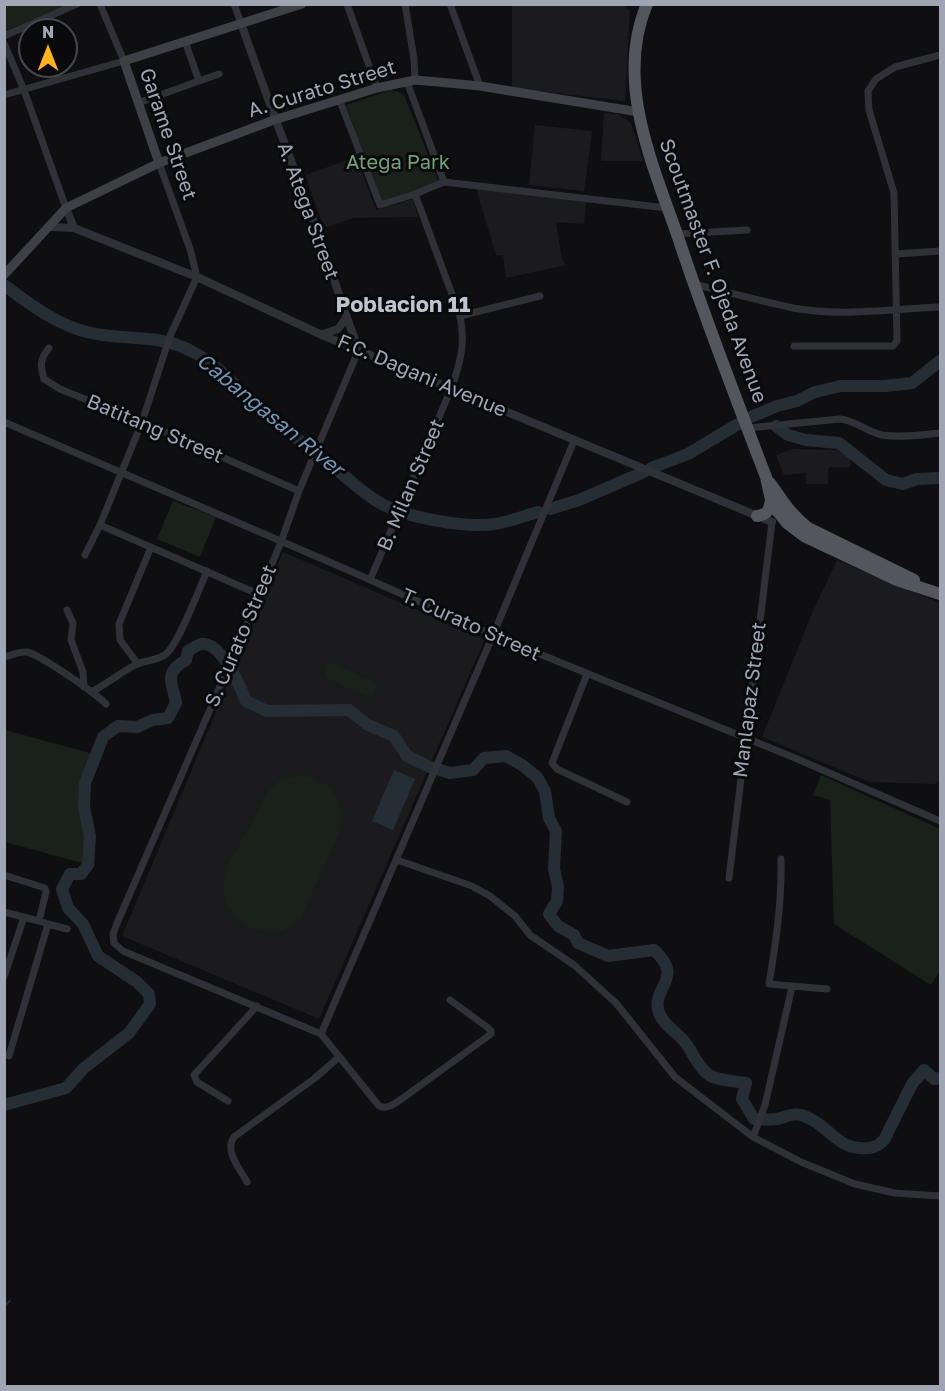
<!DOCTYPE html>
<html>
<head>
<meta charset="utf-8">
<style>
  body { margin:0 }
  #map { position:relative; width:945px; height:1391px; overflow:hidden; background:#0f0f11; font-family:"Golos Text",sans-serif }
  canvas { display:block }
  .frame { position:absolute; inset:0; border:6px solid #9fa5b3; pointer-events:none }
  .north { position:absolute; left:18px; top:18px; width:60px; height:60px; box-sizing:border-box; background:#0a0a0c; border:2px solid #46484f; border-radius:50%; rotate:0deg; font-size:16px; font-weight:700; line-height:24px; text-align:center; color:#9fa5b3 }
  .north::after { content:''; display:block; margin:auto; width:21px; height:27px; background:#ffb219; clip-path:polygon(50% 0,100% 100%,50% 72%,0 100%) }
</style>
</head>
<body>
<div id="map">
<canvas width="945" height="1391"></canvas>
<div class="frame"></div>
<div class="north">N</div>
</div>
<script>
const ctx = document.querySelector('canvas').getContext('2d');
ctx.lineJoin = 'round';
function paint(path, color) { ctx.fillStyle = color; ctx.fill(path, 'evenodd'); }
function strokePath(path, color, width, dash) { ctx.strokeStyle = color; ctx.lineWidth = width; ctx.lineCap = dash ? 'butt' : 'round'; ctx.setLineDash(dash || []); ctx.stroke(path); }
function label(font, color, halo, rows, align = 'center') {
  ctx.font = font + ' "Golos Text",sans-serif'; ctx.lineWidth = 6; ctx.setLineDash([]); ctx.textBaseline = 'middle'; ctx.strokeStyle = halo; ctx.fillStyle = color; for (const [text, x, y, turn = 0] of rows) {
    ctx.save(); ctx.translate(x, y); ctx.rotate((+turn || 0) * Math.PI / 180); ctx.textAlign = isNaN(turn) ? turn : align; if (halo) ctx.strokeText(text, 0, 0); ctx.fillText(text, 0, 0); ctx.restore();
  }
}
paint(new Path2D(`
  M 621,4 L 630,10 L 625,101 L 512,88 L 512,5 Z
  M 604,113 L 618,114 L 631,123 L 643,161 L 601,161 Z
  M 535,125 L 592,131 L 584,191 L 529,185 Z
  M 356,157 L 376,210 L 413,199 L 418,217 L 353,218 L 324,228 L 305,175 Z
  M 476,188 L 586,202 L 584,224 L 556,222 L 562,259 L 566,265 L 506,278 L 503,255 L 496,255 Z
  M 792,449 L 838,450 L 850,457 L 850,467 L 830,467 L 828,469 L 828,484 L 806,484 L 806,473 L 784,475 L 776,455 Z
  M 283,552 L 485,639 L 319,1019 L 122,936 Z
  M 837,560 L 940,603 L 940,780 L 935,784 L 870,782 L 762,737 L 813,611 Z`), '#1b1b1e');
paint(new Path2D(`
  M 5,4 L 67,4 L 67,5 L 5,31 Z
  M 391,90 L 397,91 L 404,95 L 438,180 L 435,184 L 382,202 L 346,105 Z
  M 173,501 L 216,517 L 200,557 L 157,539 Z
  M 331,663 L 378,683 L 371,698 L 328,679 L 324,670 L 326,665 Z
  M 5,730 L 94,754 L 81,782 L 81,809 L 88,837 L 86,864 L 5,842 Z
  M 821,775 L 940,829 L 940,970 L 931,985 L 834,924 L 830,800 L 813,795 Z
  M 300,776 L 310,777 L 327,785 L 336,796 L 341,812 L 340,831 L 301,918 C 289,930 276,935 259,930 C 235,924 217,899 225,874 C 231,857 242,840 251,825 C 259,810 266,788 282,780 C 287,777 294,777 300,776 Z`), '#19211a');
paint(new Path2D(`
  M 394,770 L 415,779 L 393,830 L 372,821 Z`), '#252e35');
strokePath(new Path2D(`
  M 4,1306 L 10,1301`), '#252e35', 2);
strokePath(new Path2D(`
  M 4,285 C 31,305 58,326 91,333 C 127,341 159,333 193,352 C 217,364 235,386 255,404 C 282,427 309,448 337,470 C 351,481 364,494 380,503 C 408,518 463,528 495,524 C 509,522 524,516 538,512
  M 751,417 L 777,406 L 797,401 L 815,392 L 841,386 L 885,386 L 912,383 L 940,361
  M 776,426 L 788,435 L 806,440 L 839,443 L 886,480 L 903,484 L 917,479 L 940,478
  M 651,468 L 688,454 L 738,424
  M 550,509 L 579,500 L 644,472
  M 4,1105 L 66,1088 L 84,1068 L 129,1033 L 150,1004 L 149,994 L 137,982 L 98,956 L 83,924 L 68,908 L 62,889 L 70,874 L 81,874 L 88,865 L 90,836 L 84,807 L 85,783 L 103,737 L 118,726 L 137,727 L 153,720 L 168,718 L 176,703 C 173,683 162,674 186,660 L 188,651 C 192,649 197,645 201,644 C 221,641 240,686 246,701 L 267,711 L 349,710 L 368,725 L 394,736 L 407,756 L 430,767 L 450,773 L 473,770 L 484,758 L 506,756 L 522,765 L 537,777 L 545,791 L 549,818 L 556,831 L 554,869 L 558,887 L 557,901 L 549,914 L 558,926 L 574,935 L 578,943 L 608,956 L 654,950 C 686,979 650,987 659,1013 C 664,1027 680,1033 687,1045 C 694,1055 698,1067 709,1075 C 719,1081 735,1081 746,1083 L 742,1099 L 754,1119 C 761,1119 770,1120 777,1119 C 787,1117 793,1112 804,1116 C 826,1123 835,1146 859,1148 C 870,1149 876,1148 884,1140 L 912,1084 L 924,1070 L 934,1079 L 940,1078`), '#252e35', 12);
strokePath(new Path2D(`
  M 234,4 L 241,23
  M 347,4 L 377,88
  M 405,4 L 414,59 L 415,80
  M 450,4 L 480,86
  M 4,36 L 77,4
  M 4,43 L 24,90 L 66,208
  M 199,81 L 219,74
  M 407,82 L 444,182
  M 4,95 L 124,61 L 100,4
  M 340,101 L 380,205 L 415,194 L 444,182 L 667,208
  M 138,103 L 199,81 L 185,41
  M 159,163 L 190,249 L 197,277 L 170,336 L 142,422 L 100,525 L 258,594
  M 677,234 L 747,230
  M 896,254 L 940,251
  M 694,284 C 727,292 760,301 793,308 C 842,317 892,309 940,307
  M 460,316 L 540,296
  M 794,346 L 893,346 L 897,341 L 894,193 L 869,110 L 868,91 L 876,79 L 895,67 L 940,55
  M 49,348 C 40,359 40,365 44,379 L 60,389 L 142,422 L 299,491
  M 359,349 L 299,491 L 281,542 L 232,659 L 118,921 L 113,934 L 114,943 L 123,951 L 321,1034 L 379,1106 C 388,1110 395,1103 403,1098 L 491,1034 L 491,1031 L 487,1027 L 450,1000
  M 4,422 L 348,570 L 493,635 L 795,758 L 940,821
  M 748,428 L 840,419 C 855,420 867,432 882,435 C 900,438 922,435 940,433
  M 85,555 L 100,525
  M 370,580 L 451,389 C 460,364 466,343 460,316 L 415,194
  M 67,610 L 73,623 L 71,640 L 83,672 L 84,687
  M 4,657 C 12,655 20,651 27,652 C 42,656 94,692 106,704
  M 138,664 L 120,640 L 119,624 L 151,547
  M 587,674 L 552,763 L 557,769 L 627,802
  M 91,692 C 107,684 120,673 135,665 C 144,660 158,661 166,654 C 179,643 199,589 207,571
  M 781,859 C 782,901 776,942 769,984 L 827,989
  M 397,860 L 472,886 L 490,896 L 515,916 L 530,935 L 574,965 L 616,1003 L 675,1077 L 753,1137 L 801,1162 L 855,1184 L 895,1193 L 940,1196
  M 4,875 L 45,888 L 46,892 L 39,921 L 4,912
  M 729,878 L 772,522
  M 48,924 L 67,929
  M 4,977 L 24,917
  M 321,1034 L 493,635 L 574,441
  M 9,1056 L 48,924 L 39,921
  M 228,1101 L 197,1082 L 194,1075 L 257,1006
  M 753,1137 L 765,1105 L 792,987
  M 247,1182 C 240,1169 224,1151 234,1137 L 315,1078 L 339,1057`), '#303136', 7);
strokePath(new Path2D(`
  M 241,23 C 268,102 299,180 327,259 C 338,289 346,319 359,349
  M 66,208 L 74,228
  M 50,227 L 74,228 L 197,277 L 322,335 L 772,522
  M 323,334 L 338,329 L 346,318`), '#303136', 8);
strokePath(new Path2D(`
  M 159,163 L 124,61 L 302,4
  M 4,275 L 66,208 L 159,163 L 274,120 L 377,88 L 415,80 L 438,82 L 480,86 L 639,112`), '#3e4046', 9);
strokePath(new Path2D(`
  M 647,4 C 613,84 656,171 681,246 C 707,324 737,401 766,477 L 771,500 L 778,512 L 787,523 L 804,536 L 897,580 L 940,594
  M 770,483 C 783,501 790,514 808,528 L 914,580
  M 757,516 C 768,514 769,511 771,500`), '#54565e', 12);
label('20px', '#9fa5b3', '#0a0a0c', [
  ["A. Curato Street",322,89,-17],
  ["Garame Street",168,134,71],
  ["A. Atega Street",308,211,70],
  ["Scoutmaster F. Ojeda Avenue",713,271,70],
  ["F.C. Dagani Avenue",422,376,23],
  ["Batitang Street",155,429,23],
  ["B. Milan Street",411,485,-67],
  ["T. Curato Street",471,625,24],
  ["S. Curato Street",241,636,-67],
  ["Manlapaz Street",750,700,-83]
]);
label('20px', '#74a077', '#0a0a0c', [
  ["Atega Park",398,163]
]);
label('italic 21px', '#7294b2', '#0a0a0c', [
  ["Cabangasan River",270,415,39]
]);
label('bold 22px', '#c0c4cf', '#0a0a0c', [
  ["Poblacion 11",403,305]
]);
</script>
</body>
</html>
